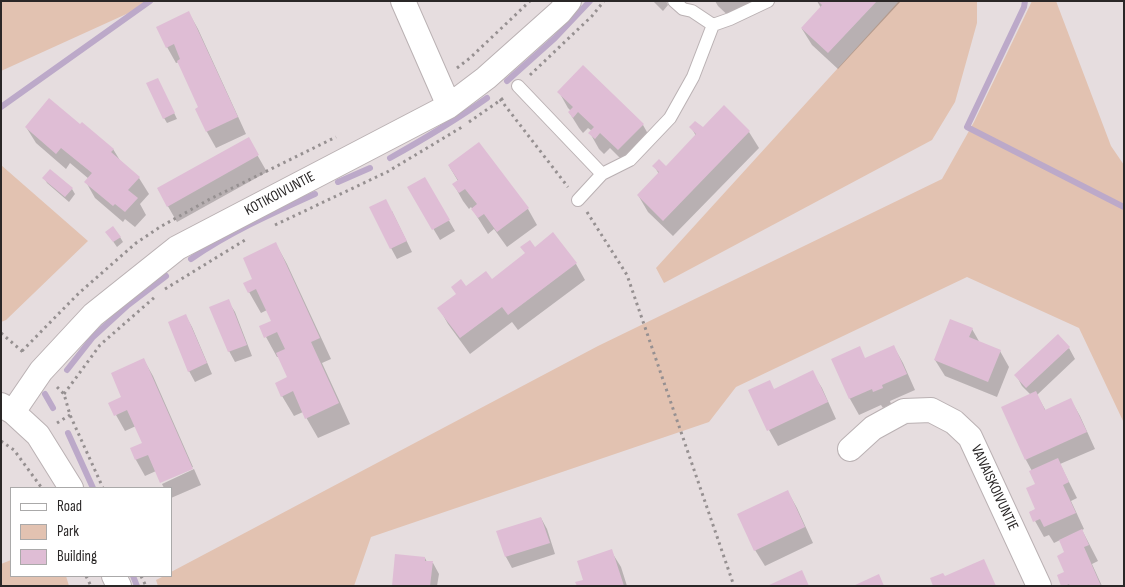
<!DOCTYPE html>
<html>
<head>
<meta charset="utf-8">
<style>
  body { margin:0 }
  #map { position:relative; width:1125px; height:587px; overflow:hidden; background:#e6dddf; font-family:"Sofia Sans Condensed",sans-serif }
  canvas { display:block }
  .frame { position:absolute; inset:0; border:2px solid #2a2727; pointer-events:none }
  .legend { position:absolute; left:10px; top:487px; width:162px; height:90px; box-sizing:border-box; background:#fff; border:1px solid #aaa9a9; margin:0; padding:6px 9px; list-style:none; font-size:15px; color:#2a2727 }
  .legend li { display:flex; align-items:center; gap:10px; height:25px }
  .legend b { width:25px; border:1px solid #aaa9a9 }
</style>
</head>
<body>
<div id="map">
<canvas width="1125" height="587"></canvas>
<div class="frame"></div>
<ul class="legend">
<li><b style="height:6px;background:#fff"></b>Road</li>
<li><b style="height:14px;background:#e2c2b1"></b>Park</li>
<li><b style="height:14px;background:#dfbdd5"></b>Building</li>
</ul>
</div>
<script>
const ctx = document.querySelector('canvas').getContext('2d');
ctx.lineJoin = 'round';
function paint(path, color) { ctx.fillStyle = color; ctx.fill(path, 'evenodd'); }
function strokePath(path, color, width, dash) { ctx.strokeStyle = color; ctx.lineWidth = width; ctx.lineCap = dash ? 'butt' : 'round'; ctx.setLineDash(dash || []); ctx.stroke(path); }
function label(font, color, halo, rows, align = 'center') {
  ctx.font = font + ' "Sofia Sans Condensed",sans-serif'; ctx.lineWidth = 5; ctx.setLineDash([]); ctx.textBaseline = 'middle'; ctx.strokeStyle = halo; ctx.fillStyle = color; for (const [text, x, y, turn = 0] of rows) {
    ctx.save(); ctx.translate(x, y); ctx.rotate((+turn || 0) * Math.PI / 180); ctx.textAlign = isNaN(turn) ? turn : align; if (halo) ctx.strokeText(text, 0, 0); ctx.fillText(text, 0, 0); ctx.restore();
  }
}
paint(new Path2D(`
  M 1,1 L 155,1 L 1,71 Z
  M 899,1 L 977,1 L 977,23 L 955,102 L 932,140 L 664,283 L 656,268 Z
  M 1032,1 L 1056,1 L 1111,146 L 1124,165 L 1124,423 L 1079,328 L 967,277 L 736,387 L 709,422 L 371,537 L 354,586 L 158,586 L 156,580 L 164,576 L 171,576 L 171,572 L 598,346 L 942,179 L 974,122 Z
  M 1,165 L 88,241 L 6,320 L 1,322 Z
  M 11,560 L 11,576 L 66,576 L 69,586 L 1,586 L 1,564 Z`), '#e2c2b1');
paint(new Path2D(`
  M 653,1 L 666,1 L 668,5 L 663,11 Z
  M 715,1 L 755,1 L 735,22 L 718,6 Z
  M 817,1 L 901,1 L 838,69 L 812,45 L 802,29 L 821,8 Z
  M 189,13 L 198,29 L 246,134 L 216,148 L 207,132 L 200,108 L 179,62 L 176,63 L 167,47 Z
  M 160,84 L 177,119 L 167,123 L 164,118 Z
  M 559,92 L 643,125 L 652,141 L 628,166 L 610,148 L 604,154 L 599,149 L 590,133 L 592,131 L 588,128 L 583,133 L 579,128 L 569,112 L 571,111 L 568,108 Z
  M 81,125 L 113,149 L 121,162 L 139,178 L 149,194 L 140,204 L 146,215 L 135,227 L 125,219 L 123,222 L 95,198 L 86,182 L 89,179 L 70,163 L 66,169 L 36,143 L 26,127 Z
  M 691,127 L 703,129 L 749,132 L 759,148 L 673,236 L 648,212 L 638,195 L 659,174 L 654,166 L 666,167 L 696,136 Z
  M 248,139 L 267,172 L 177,222 L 158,189 Z
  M 449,166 L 528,209 L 537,225 L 507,247 L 494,229 L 488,234 L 471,207 L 469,209 L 463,201 L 454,185 L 458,181 Z
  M 44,178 L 72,189 L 75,194 L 69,202 L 47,183 Z
  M 425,179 L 455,231 L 440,240 L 409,188 Z
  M 392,211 L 412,252 L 397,259 L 391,248 Z
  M 110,237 L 120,237 L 123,242 L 117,247 Z
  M 276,244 L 287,264 L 331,359 L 322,363 L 350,424 L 318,438 L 303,412 L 294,416 L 282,396 L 289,378 L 279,357 L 277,357 L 266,337 L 273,322 L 267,310 L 261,313 L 249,292 L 254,279 Z
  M 534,248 L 576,264 L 585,280 L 518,330 L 512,322 L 470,354 L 448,324 L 439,308 L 466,288 L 492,281 Z
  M 228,301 L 235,312 L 252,356 L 235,362 L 229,351 Z
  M 186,316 L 192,327 L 212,374 L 195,382 L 189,371 Z
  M 972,329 L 980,343 L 1000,351 L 1009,367 L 997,397 L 945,376 L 935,360 Z
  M 894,347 L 903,363 L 915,390 L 890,401 L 891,404 L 883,408 L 881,405 L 859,415 L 850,399 L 833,359 L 866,359 Z
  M 1069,348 L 1075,359 L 1037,395 L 1046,411 L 1071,400 L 1080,416 L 1095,449 L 1060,464 L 1077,498 L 1071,501 L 1084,529 L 1082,530 L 1098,561 L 1092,564 L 1102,586 L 1063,586 L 1066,572 L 1066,553 L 1060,540 L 1054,543 L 1049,535 L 1044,537 L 1030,512 L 1037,509 L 1036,484 L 1032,471 L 1026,460 L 1031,395 L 1022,386 L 1016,375 Z
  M 144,360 L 153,376 L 193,467 L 161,481 L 156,471 L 145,476 L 136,460 L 132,449 L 143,444 L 136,426 L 125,431 L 116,415 L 123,398 Z
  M 812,372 L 822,388 L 836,419 L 778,446 L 769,430 L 774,390 Z
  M 194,469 L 201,485 L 171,498 L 171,488 L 164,488 L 162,484 Z
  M 788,492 L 797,508 L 813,543 L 765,566 L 755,550 L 739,515 Z
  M 541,518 L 547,529 L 555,554 L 512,568 L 506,557 L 498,532 Z
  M 611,551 L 621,567 L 627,586 L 578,586 L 584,580 Z
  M 425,558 L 427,562 L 433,563 L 439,574 L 437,586 L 393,586 Z`), '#0003');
strokePath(new Path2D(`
  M 1025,1 L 1024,7 L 967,127 L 1124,207
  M 507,81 L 555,38 L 590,1
  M 1,107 L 150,1
  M 390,158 C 424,139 456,120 487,98
  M 338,182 L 370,168
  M 191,259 C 230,232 273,213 315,194
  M 67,370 L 93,337 L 128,305 L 166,276
  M 45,394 L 53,408
  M 68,433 L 93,488
  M 133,576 L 137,586`), '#bca9c9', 6);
paint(new Path2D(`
  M 818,1 L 877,1 L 828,53 L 801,28 L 822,5 Z
  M 189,11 L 238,117 L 206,132 L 195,109 L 198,107 L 177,61 L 180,59 L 174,44 L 166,48 L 156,27 Z
  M 583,65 L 644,124 L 618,150 L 600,133 L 595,139 L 588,133 L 594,127 L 578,112 L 573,118 L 568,112 L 573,107 L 557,92 Z
  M 158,78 L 175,113 L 163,119 L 146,83 Z
  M 49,98 L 80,124 L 82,122 L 114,149 L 111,152 L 140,177 L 128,190 L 138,198 L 125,212 L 115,204 L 113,206 L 84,182 L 92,173 L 61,148 L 56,154 L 25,127 Z
  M 724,105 L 750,131 L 663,221 L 637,195 L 659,172 L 652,166 L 659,159 L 666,166 L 696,134 L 689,127 L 695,121 L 703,127 Z
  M 249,137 L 259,155 L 167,207 L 157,188 Z
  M 479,142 L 529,208 L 497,232 L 484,214 L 478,218 L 471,209 L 477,204 L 465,189 L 459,193 L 452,184 L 458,180 L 448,165 Z
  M 50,169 L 73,188 L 65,197 L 42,178 Z
  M 425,177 L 450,220 L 432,230 L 407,187 Z
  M 386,199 L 407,241 L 390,249 L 369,207 Z
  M 113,226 L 121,237 L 113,242 L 105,232 Z
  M 553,232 L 577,263 L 508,315 L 502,307 L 460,338 L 437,308 L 456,294 L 451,287 L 461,279 L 466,286 L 486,271 L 492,279 L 525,253 L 520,247 L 530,240 L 535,247 Z
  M 276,242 L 320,338 L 311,342 L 339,403 L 305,419 L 293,391 L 281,397 L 275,383 L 287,377 L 276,353 L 285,349 L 277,332 L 264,338 L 259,326 L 271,321 L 256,289 L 248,293 L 243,283 L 252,279 L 243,258 Z
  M 229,299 L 247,345 L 228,352 L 209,307 Z
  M 186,314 L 207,363 L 188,372 L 168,322 Z
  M 950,319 L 973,328 L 969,337 L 1001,350 L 988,382 L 934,360 Z
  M 1058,334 L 1070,347 L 1026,388 L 1014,375 Z
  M 894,345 L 907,374 L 882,385 L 883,388 L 873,392 L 872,389 L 849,399 L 831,359 L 860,346 L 865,358 Z
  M 144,358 L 193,469 L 160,483 L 148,455 L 135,460 L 130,448 L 142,443 L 127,410 L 114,416 L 108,403 L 121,397 L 111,373 Z
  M 813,370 L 828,402 L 767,431 L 748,390 L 770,380 L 774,389 Z
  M 1036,391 L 1045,410 L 1071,398 L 1087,432 L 1025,460 L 1001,407 Z
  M 1058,458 L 1069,482 L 1063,485 L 1076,513 L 1044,527 L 1040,519 L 1033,522 L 1029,512 L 1035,509 L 1026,488 L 1035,484 L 1029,471 Z
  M 788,490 L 805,527 L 754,551 L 737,514 Z
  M 541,517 L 550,543 L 505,557 L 496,531 Z
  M 1082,529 L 1089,545 L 1084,547 L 1101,586 L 1070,586 L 1069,584 L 1065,586 L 1061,586 L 1057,575 L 1064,572 L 1057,556 L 1064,552 L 1059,540 Z
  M 612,549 L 624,586 L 577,586 L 575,582 L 583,580 L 577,561 Z
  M 395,554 L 425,557 L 425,561 L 433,561 L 430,586 L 392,586 Z
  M 984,559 L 996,586 L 933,586 L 930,578 L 943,573 L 945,576 Z
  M 802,570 L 809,586 L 767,586 Z
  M 879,574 L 884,586 L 853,586 Z`), '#dfbdd5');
const lane = new Path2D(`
  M 674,1 L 683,9 L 692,11 L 713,25 L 730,19 L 768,1
  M 518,86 L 602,174 L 578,200
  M 602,174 L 630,160 L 670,118 L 693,77 L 713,25`);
const street = new Path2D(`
  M 403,1 L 449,106
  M 1,405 L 13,412 L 38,435 L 71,488
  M 13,412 L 41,371 L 93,315 L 177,248 L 449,106 L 486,78 L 560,12 L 569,1
  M 850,449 L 873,428 L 904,411 L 931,410 L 954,422 L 970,437 L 1039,586
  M 114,576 L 119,586`);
strokePath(lane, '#bab1b3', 14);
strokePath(street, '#bab1b3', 26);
strokePath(new Path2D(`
  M 457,68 L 470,58 L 530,1
  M 530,75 L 592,16 L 604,1
  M 500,99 L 568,187
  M 469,122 L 505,97
  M 587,212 L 627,275 L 734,586
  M 275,225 L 387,172 L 462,127
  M 165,289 L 245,240
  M 1,333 L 23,352
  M 22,351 L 79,293 L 136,243 L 160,227 L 210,199 L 336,137
  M 57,387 L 64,394 L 70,415 L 103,488
  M 64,394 L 100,345 L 156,296
  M 57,423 L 70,415
  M 1,441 L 14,450 L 41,487
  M 86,576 L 91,586
  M 141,576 L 146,586`), '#969091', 3, [2.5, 4]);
strokePath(lane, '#fff', 12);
strokePath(street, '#fff', 24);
label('15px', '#2a2727', '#fff', [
  ["KOTIKOIVUNTIE",280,194,-28],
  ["VAIVAISKOIVUNTIE",994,488,65]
]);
</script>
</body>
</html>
